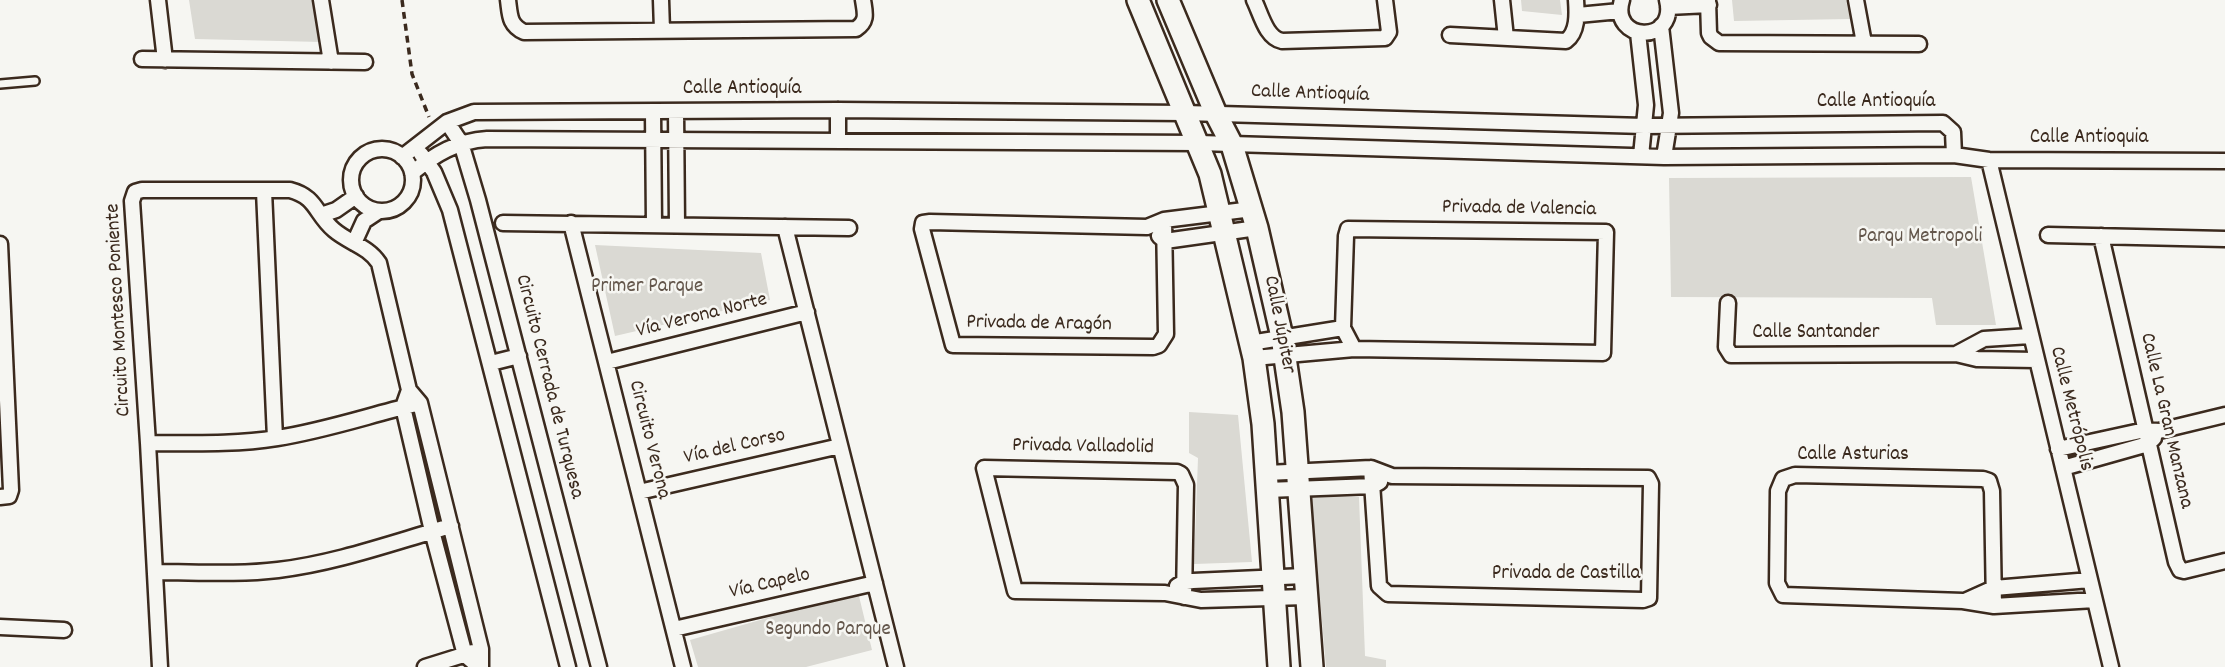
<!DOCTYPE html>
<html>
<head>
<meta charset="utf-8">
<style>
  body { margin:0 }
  canvas { display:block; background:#f6f6f2 }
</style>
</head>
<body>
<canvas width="2225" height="667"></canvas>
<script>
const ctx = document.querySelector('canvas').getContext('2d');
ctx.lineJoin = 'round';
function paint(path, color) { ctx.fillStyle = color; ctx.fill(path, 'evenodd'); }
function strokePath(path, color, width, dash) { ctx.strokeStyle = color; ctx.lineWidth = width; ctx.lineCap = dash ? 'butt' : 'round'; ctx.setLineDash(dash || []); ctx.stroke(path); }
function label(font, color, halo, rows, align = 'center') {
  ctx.font = font + ' Dekko,sans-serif'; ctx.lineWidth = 5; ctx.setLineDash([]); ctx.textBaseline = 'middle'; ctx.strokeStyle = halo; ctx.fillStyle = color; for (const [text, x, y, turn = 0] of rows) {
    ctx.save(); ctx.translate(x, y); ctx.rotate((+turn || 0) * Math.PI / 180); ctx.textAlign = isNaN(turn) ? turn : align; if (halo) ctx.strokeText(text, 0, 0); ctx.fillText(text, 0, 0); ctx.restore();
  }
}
paint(new Path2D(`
  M 189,0 L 314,0 L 322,42 L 195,39 Z
  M 1521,0 L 1560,0 L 1562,15 L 1522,11 Z
  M 1732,0 L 1846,0 L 1850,19 L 1734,21 Z
  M 1971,177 L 1996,325 L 1936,325 L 1932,298 L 1671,297 L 1669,178 Z
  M 595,245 L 761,253 L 770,300 L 615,336 Z
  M 1189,412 L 1238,415 L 1252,562 L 1194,564 L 1198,458 L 1189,453 Z
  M 1311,495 L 1359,497 L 1365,656 L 1386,660 L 1386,667 L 1326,667 Z
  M 858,592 L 872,650 L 806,667 L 698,667 L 690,640 Z`), '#dad9d3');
const lane = new Path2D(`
  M 0,84 L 35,81`);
const street = new Path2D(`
  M 158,0 L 165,60
  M 321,0 L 331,62
  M 508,0 C 510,15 509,25 524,32 L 856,29 C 868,21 865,13 863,0
  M 661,0 L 662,30
  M 1254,0 C 1261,14 1266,38 1282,41 L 1385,38 L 1389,32 L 1385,0
  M 1502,0 L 1506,38
  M 1622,0 C 1609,42 1678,45 1667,0
  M 1708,0 L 1709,33 L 1711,37 L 1719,43 L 1919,44
  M 1856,0 L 1864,43
  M 1668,7 L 1709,5
  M 1578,15 L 1620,11
  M 1661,26 L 1671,113 L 1664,157
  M 1638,33 L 1646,105 L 1641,156
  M 1450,35 L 1566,41 C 1578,32 1577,14 1576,0
  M 142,59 L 365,62
  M 676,111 L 677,225
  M 653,112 L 654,225
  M 447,122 L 461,143 L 478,200 L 599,667
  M 838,140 L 838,110
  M351 180a31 31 0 1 1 62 0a31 31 0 1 1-62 0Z
  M 421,154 L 434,172 L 450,210 L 568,667
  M 402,157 L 447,122 L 474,112 L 838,110 L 1185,113 L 1644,126 L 1943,123 L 1953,132 L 1954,155
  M 1989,160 L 2111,667
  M 412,173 C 435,154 457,141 487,139 L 1199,143 L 1664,157 L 1954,155 L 1989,160 L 2225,161
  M 264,191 L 275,438
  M 321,215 L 336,210 L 356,196
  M 1164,220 L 1166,334 L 1159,345 L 1153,347 L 953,345 L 922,229 L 923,223 L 930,222 L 1147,227 L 1164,220 L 1252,209
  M 503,223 L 849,228
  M 571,223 L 683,667
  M 785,227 L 896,667
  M 2048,235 L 2225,239
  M 1159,236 L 1165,241 L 1257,228
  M 2101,236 L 2176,562 L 2180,570 L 2184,571 L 2225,561
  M 354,243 L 364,221 L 379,211
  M 0,244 L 11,490 L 9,496 L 0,497
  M 1728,303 L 1726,347 L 1731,355 L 1956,354 L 1977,359 L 2036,360
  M 1250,343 L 1343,328
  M 1956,354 L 1984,339 L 2030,336
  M 1254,358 L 1354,349 L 1603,353 L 1606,232 L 1348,229 L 1346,236 L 1343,328 L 1354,349
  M 607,362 L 807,312
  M 491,363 L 519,356
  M 409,390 L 403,407 L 432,531 L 465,655 L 479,667
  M 148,443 C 191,443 234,445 277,438 C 323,431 367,416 412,405
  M 2058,449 L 2145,430 L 2159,431 L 2225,415
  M 2063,468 L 2148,444 L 2154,438
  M 1267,473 L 1371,468 L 1392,476 L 1648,478 L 1651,484 L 1649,598 L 1643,600 L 1388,594 L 1379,586 L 1371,468
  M 1267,490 L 1373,486 L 1380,482
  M 639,492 L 840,446
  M 155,572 C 196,572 237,575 278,570 C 337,563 394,542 451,526
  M 1177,586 L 1184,582 L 1193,581 L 1304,576
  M 1184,597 L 1186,485 L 1181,474 L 1177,472 L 984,468 L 1015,591 L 1165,593 L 1201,600 L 1306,597
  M 1965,601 L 1994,588 L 2090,580
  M 1994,606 L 1992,491 L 1989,481 L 1983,479 L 1795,475 L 1783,479 L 1778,491 L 1777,583 L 1783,595 L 1963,601 L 1994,606 L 2095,600
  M 0,627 L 64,630
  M 674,629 L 875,583
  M 160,667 L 148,443 L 132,201 L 135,192 L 142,190 L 290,190 C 317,197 315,214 334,230 C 349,243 368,246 379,263 L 409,390 L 420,403 L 481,649 L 481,667
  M 425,667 L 473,652`);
const secondary = new Path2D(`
  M 1138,0 L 1210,174 L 1254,358 L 1263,424 L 1279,667
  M 1168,0 L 1216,114 L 1232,145 L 1257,228 L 1282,337 L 1293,412 L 1312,667`);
strokePath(lane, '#3b2a1e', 12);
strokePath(street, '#3b2a1e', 19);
strokePath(secondary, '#3b2a1e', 26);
strokePath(new Path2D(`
  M 402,0 L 412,74 L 429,117`), '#3b2a1e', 3.5, [7, 5]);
strokePath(lane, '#f6f6f2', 7);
strokePath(street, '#f6f6f2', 14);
strokePath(secondary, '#f6f6f2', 21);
label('21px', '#3b2a1e', '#f6f6f2', [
  ["Calle Antioquía",742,90],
  ["Calle Antioquía",1310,95,2],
  ["Calle Antioquía",1876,103],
  ["Calle Antioquia",2089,139],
  ["Privada de Valencia",1519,210,1],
  ["Circuito Montesco Poniente",120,310,-93],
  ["Vía Verona Norte",702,317,-14],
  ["Privada de Aragón",1039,325,1],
  ["Calle Júpiter",1278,325,79],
  ["Calle Santander",1816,334],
  ["Circuito Cerrada de Turquesa",548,387,76],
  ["Calle Metrópolis",2070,409,76],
  ["Calle La Gran Manzana",2165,421,77],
  ["Circuito Verona",648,440,76],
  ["Vía del Corso",735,448,-13],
  ["Privada Valladolid",1083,448,1],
  ["Calle Asturias",1853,456],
  ["Privada de Castilla",1566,575],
  ["Vía Capelo",770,585,-13]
]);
label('21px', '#63564b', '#f6f6f2', [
  ["Parqu Metropoli",1920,238],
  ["Primer Parque",647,288],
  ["Segundo Parque",828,631]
]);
</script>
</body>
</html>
